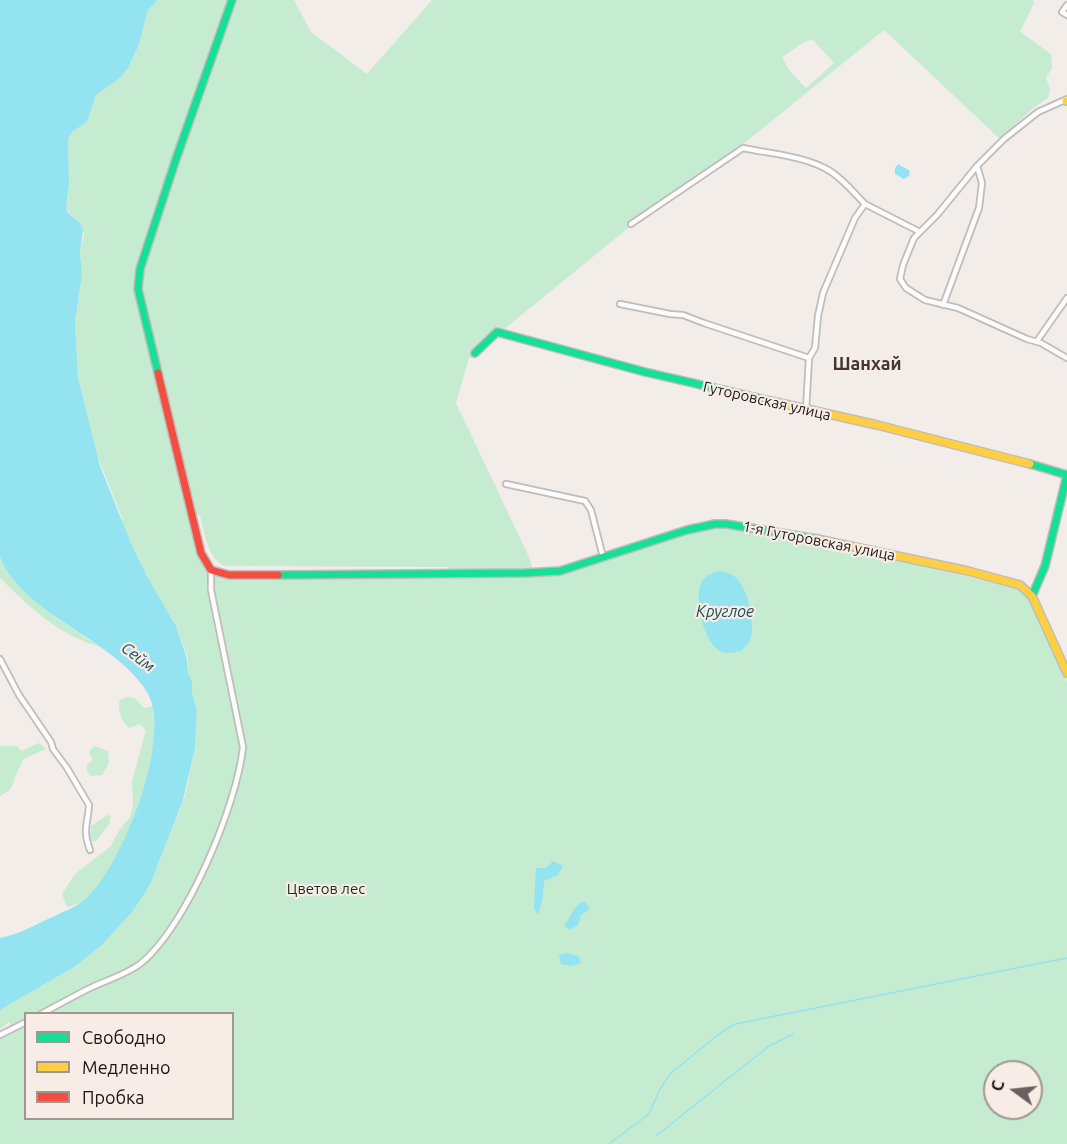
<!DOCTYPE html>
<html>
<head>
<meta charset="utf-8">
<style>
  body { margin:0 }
  #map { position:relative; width:1067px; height:1144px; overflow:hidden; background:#f3edea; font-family:Ubuntu,sans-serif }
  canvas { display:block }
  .legend { position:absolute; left:24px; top:1012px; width:210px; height:108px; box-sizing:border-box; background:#f7ece6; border:2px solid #9f9792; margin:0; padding:8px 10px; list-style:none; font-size:18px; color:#1b1715 }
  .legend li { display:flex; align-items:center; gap:12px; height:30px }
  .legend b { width:30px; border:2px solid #9f9792 }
  .north { position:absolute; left:983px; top:1060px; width:60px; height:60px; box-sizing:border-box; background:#f7ece6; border:2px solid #9f9792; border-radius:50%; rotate:285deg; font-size:16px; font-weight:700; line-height:24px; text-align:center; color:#1b1715 }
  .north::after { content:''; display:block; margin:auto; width:21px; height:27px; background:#676260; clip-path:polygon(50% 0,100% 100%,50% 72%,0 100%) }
</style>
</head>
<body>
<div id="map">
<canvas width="1067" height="1144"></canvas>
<ul class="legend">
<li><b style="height:8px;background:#16e098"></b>Свободно</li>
<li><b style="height:8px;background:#ffcf43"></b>Медленно</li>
<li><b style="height:8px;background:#f24e42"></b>Пробка</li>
</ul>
<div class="north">С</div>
</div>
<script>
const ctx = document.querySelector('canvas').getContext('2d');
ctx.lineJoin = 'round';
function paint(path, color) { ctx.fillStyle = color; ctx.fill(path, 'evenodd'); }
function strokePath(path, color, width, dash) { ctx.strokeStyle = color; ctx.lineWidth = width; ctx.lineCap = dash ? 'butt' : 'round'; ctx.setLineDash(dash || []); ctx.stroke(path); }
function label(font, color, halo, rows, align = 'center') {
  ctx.font = font + ' Ubuntu,sans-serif'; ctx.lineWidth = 4.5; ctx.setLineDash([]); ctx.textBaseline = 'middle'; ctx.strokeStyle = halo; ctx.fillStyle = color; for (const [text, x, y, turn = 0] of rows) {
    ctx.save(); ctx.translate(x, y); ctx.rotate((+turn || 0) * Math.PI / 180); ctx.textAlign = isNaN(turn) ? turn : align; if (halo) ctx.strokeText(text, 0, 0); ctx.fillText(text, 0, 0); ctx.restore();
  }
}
paint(new Path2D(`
  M 158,0 L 294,0 L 311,32 L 367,74 L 432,0 L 1033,0 L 1034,3 L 1020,32 L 1051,54 L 1052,68 L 1046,78 L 1050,89 L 1048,98 L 1033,108 L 1000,139 L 884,30 L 742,145 L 627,229 L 497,335 L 473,358 L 469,358 L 456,403 L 529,557 L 534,572 L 560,571 L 686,527 L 716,522 L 810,541 L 1017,588 L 1029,596 L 1067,682 L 1067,1144 L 0,1144 L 0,1039 L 12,1032 L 9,1022 L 0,1029 L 0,1010 L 74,967 L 102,945 L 133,911 L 150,885 L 185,796 L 195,748 L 197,711 L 192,692 L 192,681 L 188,673 L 188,659 L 176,626 L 147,576 L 135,550 L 120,552 L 122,518 L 97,455 L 78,377 L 75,322 L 82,275 L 80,252 L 84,234 L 80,223 L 68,212 L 66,208 L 69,184 L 68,139 L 72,132 L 87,122 L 96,95 L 120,78 L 128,68 L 136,52 L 148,10 ZM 813,40 L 834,63 L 806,88 L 790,71 L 782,57 L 806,41 ZM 196,514 L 200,516 C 205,533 207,559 225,566 L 447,567 L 450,571 L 230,572 L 217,568 L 208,560 L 194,517 ZM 26,1014 L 232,1014 L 232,1118 L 26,1118 ZM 995,1072 L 1031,1072 L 1031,1108 L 995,1108 Z
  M 0,557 C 15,594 66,624 98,646 C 60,636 27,605 0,578 Z
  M 127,697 L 135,698 L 144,708 L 153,706 C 153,717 155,728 154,738 C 151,779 119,876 84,900 C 80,904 73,905 67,907 L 62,894 L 75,874 L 111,846 L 120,829 L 130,817 L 133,805 L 132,781 L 146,730 L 140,724 L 129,728 C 121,721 117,708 120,700 Z
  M 39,743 L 46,749 L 23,759 L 10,790 L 0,796 L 0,746 L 17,746 L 22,751 Z
  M 94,746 L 108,751 L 109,762 L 102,775 L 91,776 L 87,771 L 87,764 L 93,760 L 89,752 Z
  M 108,815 L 111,816 L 109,824 L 96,841 L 90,841 L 91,826 Z`), '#c5ebd1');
paint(new Path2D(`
  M 0,0 L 158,0 L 148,10 L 138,47 L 128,68 L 120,78 L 96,95 L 87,122 L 72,132 L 68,139 L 69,184 L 66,208 L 68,213 L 80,223 L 83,230 L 80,252 L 82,275 L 75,322 L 78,377 L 100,466 L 130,541 L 147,576 L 176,626 L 187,659 L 188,673 L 192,681 L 192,692 L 197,711 L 195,748 L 183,800 L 150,885 L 133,911 L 102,945 L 74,967 L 0,1010 L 0,938 C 20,934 36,924 55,916 C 64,911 75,908 83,901 C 121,871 174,736 147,692 C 115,639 24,616 0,557 Z
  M 898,164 L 910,171 L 909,176 L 904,179 L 895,174 L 895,168 Z
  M 721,571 C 725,572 730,573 734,576 C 748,587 756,623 750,640 C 749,643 744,648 741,651 C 735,652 728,654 722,652 C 704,646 694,599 701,583 C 705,575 713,572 721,571 Z
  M 553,861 L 563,866 L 558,875 L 544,881 L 543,897 L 538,915 L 534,908 L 536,868 L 546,868 Z
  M 584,901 L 590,909 L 581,915 L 578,925 L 569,930 L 564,925 C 572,916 573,906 584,901 Z
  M 565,953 L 579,956 L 581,963 L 571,966 L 561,964 L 559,955 Z`), '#94e3f1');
strokePath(new Path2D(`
  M 656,1136 L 769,1046 L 793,1034
  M 609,1144 L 649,1114 L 660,1089 L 671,1073 L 719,1034 L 735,1024 L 1067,958`), '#94e3f1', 1.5);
const street = new Path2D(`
  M 1067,5 L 1062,12 L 1067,15
  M 1067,99 L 1038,112 L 1004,139 L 977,166 L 937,215 L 914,238 L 903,265 L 900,279 L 906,288 L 925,300 L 958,308 L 1027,339 L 1041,343 L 1067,358
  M 631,224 L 743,148 C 771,154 806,156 830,171 C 844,180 854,193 865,204
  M 620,304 L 670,314 L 683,315 L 704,323 L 809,358
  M 943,305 L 979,208 L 982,183 L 977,166
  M 1037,341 L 1067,298
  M 806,410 L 809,358 L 815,348 L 818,316 L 823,293 L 855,218 L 865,204 L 920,232
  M 506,484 L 585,501 L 591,510 L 603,557
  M 0,659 L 19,695 L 51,742 L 53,749 L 67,768 L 89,805 C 88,824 82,829 90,850
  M 41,1014 C 58,1005 74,996 90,988 C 107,980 125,975 140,964 C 186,928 237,805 243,747 L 211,590 L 211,570
  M 0,1035 L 26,1022`);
const fast = new Path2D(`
  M 475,353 L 497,332 L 645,372 L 771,401
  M 158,373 L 138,289 L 140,269 L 176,159 L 232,0
  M 1030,464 L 1067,475 L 1045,566 L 1032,596
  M 278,575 L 525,573 L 560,571 L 687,530 L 715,524 L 726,524 L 817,539`);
const slow = new Path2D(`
  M 1066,101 L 1067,101
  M 771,401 L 877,425 L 1030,464
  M 817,539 L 968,571 L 1020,585 L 1032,596 L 1067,673`);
const jam = new Path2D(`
  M 158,373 L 201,553 L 211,570 L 229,575 L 278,575`);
strokePath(street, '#c0bcb9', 8);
strokePath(fast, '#c0bcb9', 10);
strokePath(slow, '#c0bcb9', 10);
strokePath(jam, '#c0bcb9', 10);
strokePath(street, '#fdfcfc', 4.5);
strokePath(fast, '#16e098', 7);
strokePath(slow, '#ffcf43', 7);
strokePath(jam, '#f24e42', 7);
label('15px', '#1b1715', '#f7ece6', [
  ["Гуторовская улица",767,401,13],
  ["1-я Гуторовская улица",819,541,11]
]);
label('15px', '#0d321f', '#f7ece6', [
  ["Цветов лес",326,889]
]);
label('italic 16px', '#1b4e57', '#f7ece6', [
  ["Круглое",725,612],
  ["Сейм",138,657,37]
]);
label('bold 18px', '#403732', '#f7ece6', [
  ["Шанхай",867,364]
]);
</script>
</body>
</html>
